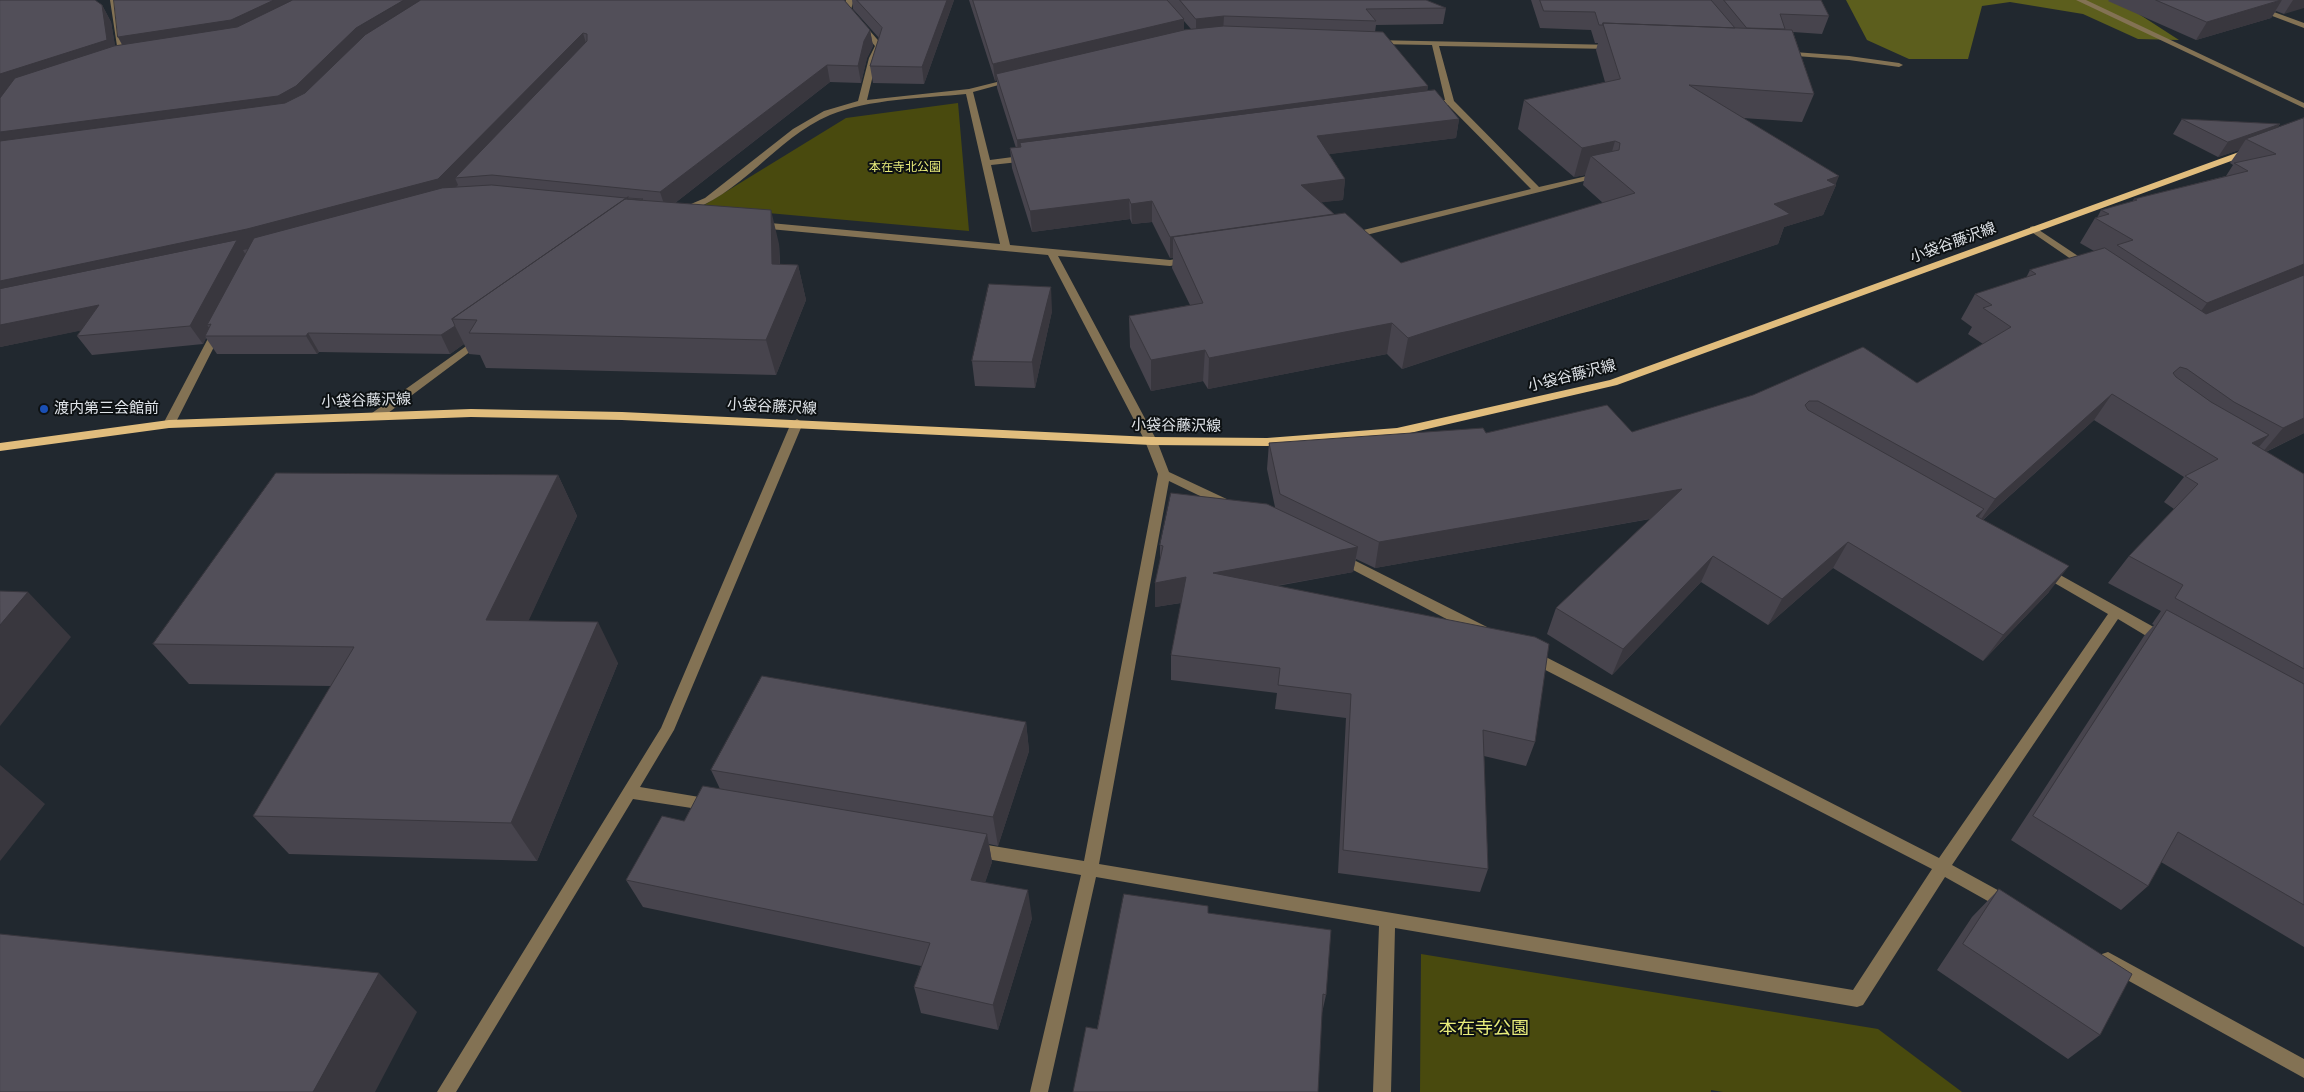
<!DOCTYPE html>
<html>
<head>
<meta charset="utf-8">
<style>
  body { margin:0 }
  canvas { display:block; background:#21282f }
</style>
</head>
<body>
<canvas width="2304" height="1092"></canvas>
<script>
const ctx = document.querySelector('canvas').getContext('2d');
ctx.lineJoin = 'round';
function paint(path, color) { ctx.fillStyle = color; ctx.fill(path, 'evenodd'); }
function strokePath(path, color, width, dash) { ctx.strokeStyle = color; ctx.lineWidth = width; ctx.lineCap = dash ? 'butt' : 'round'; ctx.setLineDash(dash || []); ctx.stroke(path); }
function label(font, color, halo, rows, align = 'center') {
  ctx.font = font + ' "Open Sans","Noto Sans JP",sans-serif'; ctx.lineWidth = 4; ctx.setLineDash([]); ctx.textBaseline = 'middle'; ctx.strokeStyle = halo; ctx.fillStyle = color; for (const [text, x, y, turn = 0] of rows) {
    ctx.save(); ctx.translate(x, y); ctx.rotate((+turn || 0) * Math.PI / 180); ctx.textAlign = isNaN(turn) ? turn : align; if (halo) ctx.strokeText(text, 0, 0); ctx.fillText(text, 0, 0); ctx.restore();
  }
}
paint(new Path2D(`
  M 958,103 L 969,231 L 701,207 L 846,118 Z
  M 1421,954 L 1878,1029 L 1962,1092 L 1723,1092 L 1711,1090 L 1711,1092 L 1420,1092 Z`), '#494a0e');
paint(new Path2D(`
  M 1846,0 L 2117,0 L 2179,40 L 2138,39 L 2083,14 L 2010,2 L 1982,6 L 1968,59 L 1909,59 L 1867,40 Z`), '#5c5e1d');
paint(new Path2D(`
  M 110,0 L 118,0 L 127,59 L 123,61 L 119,59 Z
  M 846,0 L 854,0 L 851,9 L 883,46 L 877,58 L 867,100 L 969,89 L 1013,78 L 1017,80 L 973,92 L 990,160 L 1028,155 L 1032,158 L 1028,161 L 991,165 L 1010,245 L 1170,260 L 1189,257 L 1194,260 L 1192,262 L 1170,266 L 1058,256 L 1157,441 L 1169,472 L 1233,502 L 1235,505 L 1229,509 L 1225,508 L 1169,481 L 1099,864 L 1853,990 L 1932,869 L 1526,660 L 1524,656 L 1526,652 L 1536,652 L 1939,858 L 2108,614 L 2039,574 L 2038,571 L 2039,568 L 2044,566 L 2168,635 L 2170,639 L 2168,643 L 2158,643 L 2118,619 L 1952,865 L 2014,899 L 2016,904 L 2014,909 L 2008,911 L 2002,909 L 1945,877 L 1863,1005 L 1857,1007 L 1395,928 L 1391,1092 L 1373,1092 L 1379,926 L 1096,877 L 1048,1092 L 1030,1092 L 1081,875 L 975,857 L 970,855 L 967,850 L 970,845 L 975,843 L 1084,861 L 1158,474 L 1145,441 L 1048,255 L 759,228 L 754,225 L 759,222 L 1000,244 L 966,94 C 924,98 868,99 830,115 C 775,138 741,197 682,213 L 677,210 L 705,198 L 793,129 L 824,111 L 858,101 L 869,58 L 875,46 L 843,9 Z
  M 2076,0 L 2086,0 L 2304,103 L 2304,108 Z
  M 2230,0 L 2241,0 L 2304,23 L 2304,28 Z
  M 1372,40 L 1616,45 L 1616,49 L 1613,49 L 1439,46 L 1454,101 L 1539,187 L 1600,173 L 1604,176 L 1350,239 L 1347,238 L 1347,234 L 1531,189 L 1448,105 L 1426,106 L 1426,102 L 1445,100 L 1432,45 L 1375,44 L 1371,42 Z
  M 1780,51 L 1849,56 L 1899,63 L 1903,65 L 1899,67 L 1849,60 L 1783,55 L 1779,53 Z
  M 2033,226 L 2090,264 L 2090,268 L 2084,268 L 2030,231 L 2030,227 Z
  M 218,326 L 223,329 L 175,424 L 173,427 L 165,427 L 163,424 L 213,329 Z
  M 479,337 L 484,340 L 483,342 L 380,419 L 372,419 L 370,416 L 372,413 Z
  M 797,419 L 803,423 L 674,730 L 640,787 L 711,799 L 716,800 L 718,805 L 716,810 L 711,811 L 633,799 L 456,1092 L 437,1092 L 661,728 L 791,423 Z
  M 1340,553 L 1487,627 L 1489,631 L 1487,635 L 1477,635 L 1336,561 L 1334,558 L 1336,555 Z
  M 2108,952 L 2304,1059 L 2304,1078 L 2102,966 L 2100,960 L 2102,954 Z`), '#837254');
paint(new Path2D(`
  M 2250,148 L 2254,151 L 2253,153 L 1617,385 L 1397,436 L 1267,446 L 1151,445 L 622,420 L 471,417 L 169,428 L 0,451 L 0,443 L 169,420 L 471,409 L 622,412 L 1151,437 L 1267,438 L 1397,428 L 1610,380 Z`), '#e1bd7d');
paint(new Path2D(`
  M 852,0 L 954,0 L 924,84 L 873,83 L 870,66 L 879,38 L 853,9 Z
  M 969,0 L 1426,0 L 1446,8 L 1443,24 L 1376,25 L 1375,32 L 1428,86 L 1427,91 L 1459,119 L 1456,138 L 1329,154 L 1345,179 L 1343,200 L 1321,202 L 1334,214 L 1401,263 L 1603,203 L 1583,185 L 1585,175 L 1574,177 L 1518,129 L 1524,100 L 1605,82 L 1596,50 L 1598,43 L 1595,43 L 1591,30 L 1540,28 L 1531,0 L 1821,0 L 1829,16 L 1822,34 L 1793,32 L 1814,94 L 1802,122 L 1743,118 L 1836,185 L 1823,215 L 1784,227 L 1778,244 L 1402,369 L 1387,354 L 1208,389 L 1203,381 L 1151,391 L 1130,347 L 1129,316 L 1190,305 L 1172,268 L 1173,258 L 1170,258 L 1152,222 L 1132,224 L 1130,219 L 1032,232 L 1012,168 L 1010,148 L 1016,148 L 997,88 L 997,80 L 995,81 ZM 1184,21 L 1191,29 L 1184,30 Z
  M 2109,0 L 2304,0 L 2284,14 L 2276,11 L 2271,18 L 2196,40 L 2108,1 Z
  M 845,1 L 870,30 L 873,46 L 867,58 L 861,83 L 830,82 L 675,203 L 779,244 L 780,264 L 798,265 L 806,300 L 776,375 L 486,368 L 480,355 L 469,354 L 464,344 L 450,354 L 319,352 L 317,354 L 217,354 L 206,338 L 203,344 L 92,355 L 77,336 L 82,330 L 0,347 L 102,5 L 111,22 L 115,46 L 122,45 L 118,37 Z
  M 2304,118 L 2304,433 L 2266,452 L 2304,474 L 2304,947 L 2161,862 L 2148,886 L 2121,910 L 2011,840 L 2144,636 L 2154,625 L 2152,624 L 2161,611 L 2108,583 L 2129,556 L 2174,509 L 2164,502 L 2184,477 L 2094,420 L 1983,520 L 2049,592 L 1983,661 L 1833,568 L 1768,625 L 1701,582 L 1612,675 L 1547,634 L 1556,608 L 1650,519 L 1375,568 L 1356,559 L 1353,572 L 1277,586 L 1535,742 L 1526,766 L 1484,756 L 1488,869 L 1480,892 L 1338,873 L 1346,718 L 1275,709 L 1277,693 L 1171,680 L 1171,655 L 1181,603 L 1155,607 L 1155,583 L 1160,562 L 1160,545 L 1275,507 L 1267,469 L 1269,443 L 1486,433 L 1632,432 L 1753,395 L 1917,383 L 1983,344 L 1968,334 L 1972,327 L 1961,319 L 1975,294 L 2026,278 L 2030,270 L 2094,251 L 2080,243 L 2095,218 L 2097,218 L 2101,210 L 2132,202 L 2134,199 L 2226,176 L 2233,165 L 2230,163 L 2239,150 L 2218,157 L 2173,134 L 2182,119 L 2280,124 L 2277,128 Z
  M 1052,311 L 1035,388 L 975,386 L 972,361 Z
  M 558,475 L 577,516 L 528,621 L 618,663 L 537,861 L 289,854 L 253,816 L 331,686 L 189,684 L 153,644 Z
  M 1026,722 L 1029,751 L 998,846 L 989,844 L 992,862 L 985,882 L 1032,918 L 998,1030 L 921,1013 L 914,987 L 921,966 L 643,907 L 626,880 L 684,821 L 720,789 L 711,770 Z
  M 1999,889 L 2100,1035 L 2068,1059 L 1937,970 L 1972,917 Z
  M 1208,906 L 1208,913 L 1326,995 L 1322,1013 L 1097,1029 Z`), '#47444d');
paint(new Path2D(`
  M 274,0 L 317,0 L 239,36 L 128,54 L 118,37 Z
  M 404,0 L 437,0 L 305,103 L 0,151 L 0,132 L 356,28 Z
  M 947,0 L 954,0 L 924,84 L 922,67 Z
  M 2282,0 L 2271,18 L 2196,40 L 2207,22 Z
  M 2293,0 L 2304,0 L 2304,8 L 2284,14 Z
  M 102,5 L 111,22 L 117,57 L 0,114 L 0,74 Z
  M 1224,16 L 1223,32 L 1196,35 L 1196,19 Z
  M 1184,19 L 1184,36 L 996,74 L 997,80 L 995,81 L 993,64 Z
  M 870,30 L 873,46 L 867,58 L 861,83 L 858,66 L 864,41 Z
  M 583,33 L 588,50 L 455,178 L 458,185 L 446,197 L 258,247 L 243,250 L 248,259 L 211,324 L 207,325 L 211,330 L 205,336 L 206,338 L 203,344 L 190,326 L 230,253 L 0,303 L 0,281 Z
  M 827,65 L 830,82 L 666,210 L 660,192 Z
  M 1428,86 L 1425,101 L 1020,143 L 1020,154 L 1018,154 L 1017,140 Z
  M 1459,119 L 1456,138 L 1315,156 L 1317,136 Z
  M 2280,124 L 2270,138 L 2246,139 L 2239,150 L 2218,157 L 2228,142 Z
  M 1615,141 L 1607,169 L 1591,156 L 1585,175 L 1574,177 L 1582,148 Z
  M 1839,176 L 1835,186 L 1836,185 L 1823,215 L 1784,227 L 1778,244 L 1402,369 L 1408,338 L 1774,204 L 1827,180 Z
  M 1345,179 L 1343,200 L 1299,205 L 1301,185 Z
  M 1129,199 L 1130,219 L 1032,232 L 1030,211 Z
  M 1152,201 L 1152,222 L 1132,224 L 1131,204 Z
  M 771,210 L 779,244 L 781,299 L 772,264 Z
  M 1170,237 L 1173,237 L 1173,258 L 1170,258 Z
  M 2304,264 L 2304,280 L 2188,329 L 2207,303 Z
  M 798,265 L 806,300 L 776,375 L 766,340 Z
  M 1051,287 L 1052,311 L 1035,388 L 1032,362 Z
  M 99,305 L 113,324 L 0,347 L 0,325 Z
  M 1392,323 L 1387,354 L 1208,389 L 1209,358 Z
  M 455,326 L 464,344 L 450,354 L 441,335 Z
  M 308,333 L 319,352 L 317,354 L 306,336 Z
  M 1205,350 L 1203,381 L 1151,391 L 1151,360 Z
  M 2112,394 L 2094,420 L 1977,525 L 1995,499 Z
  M 2304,418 L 2304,433 L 2261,454 L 2283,428 Z
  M 2269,435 L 2247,461 L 2252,443 Z
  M 558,475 L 577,516 L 510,661 L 486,620 Z
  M 1682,489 L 1671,515 L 1375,568 L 1379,542 Z
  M 1984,509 L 1966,535 L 1976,516 Z
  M 1848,542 L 1833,568 L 1768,625 L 1782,599 Z
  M 1358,547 L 1353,572 L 1211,597 L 1213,573 Z
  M 1713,556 L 1701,582 L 1612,675 L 1623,649 Z
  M 2069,566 L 2049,592 L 1983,661 L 2003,635 Z
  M 1186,577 L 1186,602 L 1155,607 L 1155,583 Z
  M 28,592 L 71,637 L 0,726 L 0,625 Z
  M 598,622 L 618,663 L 537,861 L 511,823 Z
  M 1026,722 L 1029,751 L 998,846 L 993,817 Z
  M 0,765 L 45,804 L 0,861 Z
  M 987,834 L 992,862 L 977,907 L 971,880 Z
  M 1028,890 L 1032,918 L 998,1030 L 993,1005 Z
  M 379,973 L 417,1012 L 375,1092 L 313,1092 Z`), '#39373e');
const building = new Path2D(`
  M 0,0 L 95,0 L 102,5 L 107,40 L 0,74 Z
  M 114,0 L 274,0 L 231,20 L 118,37 Z
  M 293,0 L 404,0 L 356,28 L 296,86 L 278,96 L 0,132 L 0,98 L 15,78 L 114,46 L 237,27 Z
  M 421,0 L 844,0 L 870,30 L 864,41 L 858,66 L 827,65 L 660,192 L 492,175 L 455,178 L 587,41 L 587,34 L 583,33 L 438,179 L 247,229 L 0,281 L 0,141 L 285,103 L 305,93 L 365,35 Z
  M 857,0 L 947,0 L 922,67 L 870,66 L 882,28 Z
  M 973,0 L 1167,0 L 1184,19 L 993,64 Z
  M 1180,0 L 1426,0 L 1446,8 L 1366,9 L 1376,21 L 1224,16 L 1196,19 Z
  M 1540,0 L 1711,0 L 1735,28 L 1603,23 L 1603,25 L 1599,25 L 1595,12 L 1544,11 Z
  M 1724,0 L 1821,0 L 1829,16 L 1780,14 L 1785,29 L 1747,28 Z
  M 2156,0 L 2281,0 L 2207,22 Z
  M 1603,23 L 1792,30 L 1814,94 L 1689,85 L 1839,176 L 1827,180 L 1836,185 L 1774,204 L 1790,214 L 1408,338 L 1392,323 L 1209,358 L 1205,350 L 1151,360 L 1129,316 L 1203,303 L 1173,237 L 1345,213 L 1401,263 L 1635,193 L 1591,156 L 1619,150 L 1620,143 L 1615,141 L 1582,148 L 1524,100 L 1620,79 Z
  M 1224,26 L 1383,32 L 1428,86 L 1017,140 L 996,74 L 1184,30 Z
  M 1435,90 L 1459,119 L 1317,136 L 1345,179 L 1301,185 L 1334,214 L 1170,237 L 1152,201 L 1131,204 L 1129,199 L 1030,211 L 1010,148 L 1021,147 L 1020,143 Z
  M 2304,118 L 2304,264 L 2207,303 L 2117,245 L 2133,240 L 2095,218 L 2109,214 L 2101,210 L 2137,200 L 2134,199 L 2248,171 L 2234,163 L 2276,154 L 2246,139 Z
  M 2182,119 L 2280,124 L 2228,142 Z
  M 492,185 L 626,198 L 452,319 L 455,326 L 441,335 L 308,333 L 306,336 L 205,336 L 211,324 L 207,325 L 254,238 L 442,188 Z
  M 628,197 L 625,199 L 771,210 L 772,264 L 798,265 L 766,340 L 469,333 L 477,320 L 452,319 Z
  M 628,198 L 643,199 L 641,200 L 628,199 Z
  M 237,240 L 190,326 L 77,336 L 99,305 L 0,325 L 0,289 Z
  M 2105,248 L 2206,314 L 2304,275 L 2304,418 L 2283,428 L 2234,402 L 2187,369 L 2180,367 L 2173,373 L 2176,377 L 2211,402 L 2269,435 L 2252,443 L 2304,474 L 2304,669 L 2175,598 L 2183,585 L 2129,556 L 2198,484 L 2185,476 L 2218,459 L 2112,394 L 1995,499 L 1818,401 L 1809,401 L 1805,405 L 1808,410 L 1984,509 L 1976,516 L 2069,566 L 2003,635 L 1848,542 L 1782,599 L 1713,556 L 1623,649 L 1556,608 L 1682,489 L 1379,542 L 1280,494 L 1269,443 L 1483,428 L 1486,433 L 1607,405 L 1632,432 L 1753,395 L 1863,347 L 1917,383 L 2011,327 L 1983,308 L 1992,305 L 1975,294 L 2036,274 L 2030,270 Z
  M 989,284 L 1051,287 L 1032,362 L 972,361 Z
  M 276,473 L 558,475 L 486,620 L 598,622 L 511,823 L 253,816 L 354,647 L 153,644 Z
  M 1171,493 L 1267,504 L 1358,547 L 1213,573 L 1535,637 L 1549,644 L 1535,742 L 1483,730 L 1488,869 L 1343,850 L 1351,694 L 1278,685 L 1280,668 L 1171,655 L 1186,577 L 1155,583 L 1163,546 L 1160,545 Z
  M 0,591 L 28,592 L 0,625 Z
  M 2167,610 L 2304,684 L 2304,905 L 2178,832 L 2148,886 L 2033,816 Z
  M 762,676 L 1026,722 L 993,817 L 711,770 Z
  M 703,786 L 987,834 L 971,880 L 1028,890 L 993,1005 L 914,987 L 930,943 L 626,880 L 662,816 L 684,821 Z
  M 1999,889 L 2132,974 L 2100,1035 L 1963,944 Z
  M 1124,894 L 1208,906 L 1208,913 L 1331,930 L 1326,995 L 1323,994 L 1318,1092 L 1073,1092 L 1086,1027 L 1097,1029 Z
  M 0,934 L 379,973 L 313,1092 L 0,1092 Z`);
paint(building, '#524f59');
strokePath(building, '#39373e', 1);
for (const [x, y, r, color] of [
  [44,409,5,"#1a4fb4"]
]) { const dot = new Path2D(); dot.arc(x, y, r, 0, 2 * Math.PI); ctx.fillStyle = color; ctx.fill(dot); strokePath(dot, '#0d1113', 2); }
label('12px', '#e8ec7a', '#0d1113', [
  ["本在寺北公園",905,168]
]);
label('15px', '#dfe3e8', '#0d1113', [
  ["小袋谷藤沢線",1953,243,-20],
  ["小袋谷藤沢線",1572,376,-14],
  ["小袋谷藤沢線",366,401,-2],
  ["小袋谷藤沢線",772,407,3],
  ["小袋谷藤沢線",1176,426,1]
]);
label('15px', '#dfe3e8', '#0d1113', [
  ["渡内第三会館前",54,409]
], 'left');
label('18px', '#e8ec7a', '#0d1113', [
  ["本在寺公園",1484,1029]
]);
</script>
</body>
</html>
